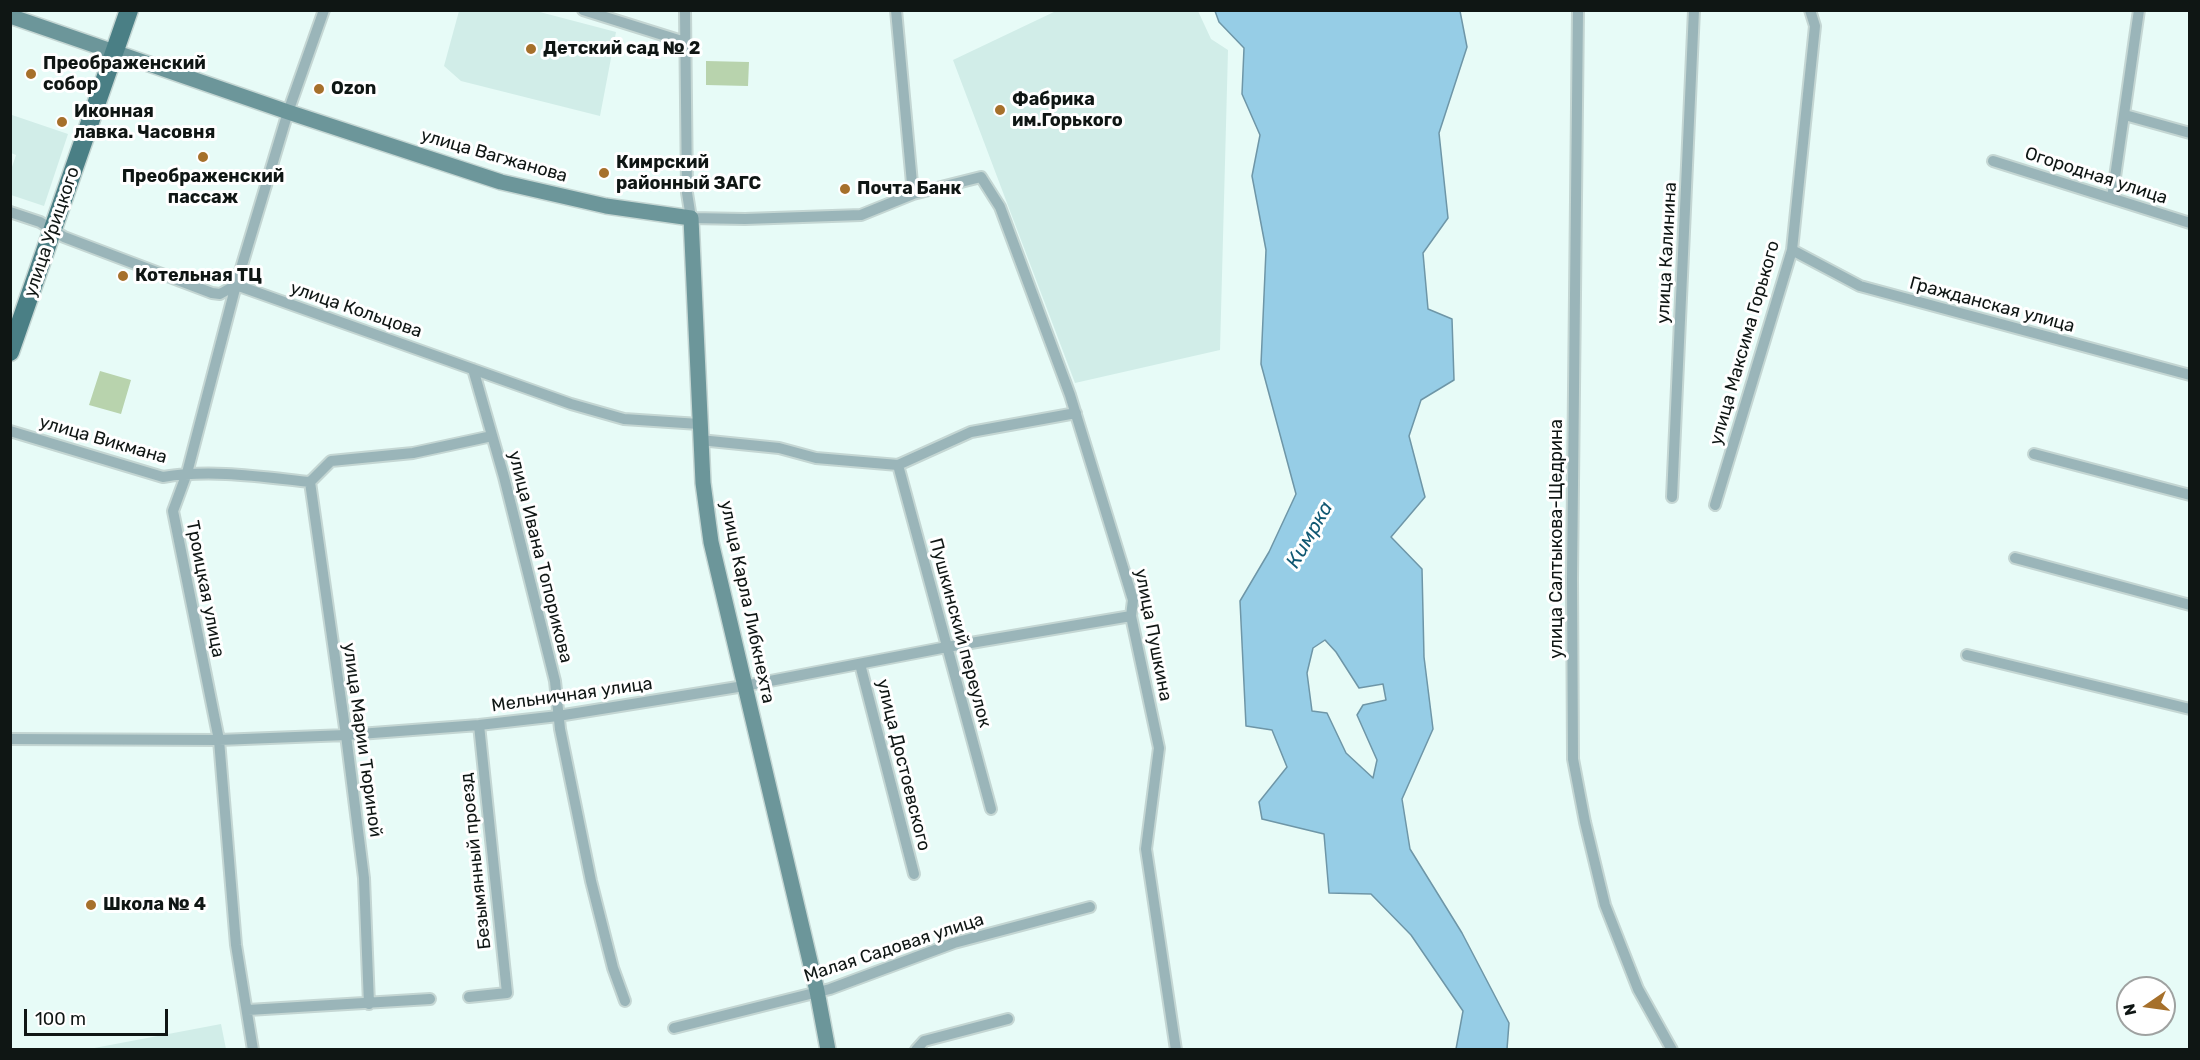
<!DOCTYPE html>
<html>
<head>
<meta charset="utf-8">
<style>
  body { margin:0 }
  #map { position:relative; width:2200px; height:1060px; overflow:hidden; background:#e7fbf7; font-family:Rubik,sans-serif }
  canvas { display:block }
  .frame { position:absolute; inset:0; border:12px solid #0f1614; pointer-events:none }
  .north { position:absolute; left:2116px; top:976px; width:60px; height:60px; box-sizing:border-box; background:#fff; border:2px solid #9fa2a1; border-radius:50%; rotate:257deg; font-size:16px; font-weight:700; line-height:24px; text-align:center; color:#0f1614 }
  .north::after { content:''; display:block; margin:auto; width:21px; height:27px; background:#a6702b; clip-path:polygon(50% 0,100% 100%,50% 72%,0 100%) }
  .scale { position:absolute; left:24px; top:1009px; width:144px; height:27px; box-sizing:border-box; border:3px solid #0f1614; border-top:0; padding-left:8px; font-size:18px; line-height:21px; white-space:nowrap; color:#0f1614; -webkit-text-stroke:4px #fff; paint-order:stroke }
</style>
</head>
<body>
<div id="map">
<canvas width="2200" height="1060"></canvas>
<div class="frame"></div>
<div class="north">N</div>
<div class="scale">100 m</div>
</div>
<script>
const ctx = document.querySelector('canvas').getContext('2d');
ctx.lineJoin = 'round';
function paint(path, color) { ctx.fillStyle = color; ctx.fill(path, 'evenodd'); }
function strokePath(path, color, width, dash) { ctx.strokeStyle = color; ctx.lineWidth = width; ctx.lineCap = dash ? 'butt' : 'round'; ctx.setLineDash(dash || []); ctx.stroke(path); }
function label(font, color, halo, rows, align = 'center') {
  ctx.font = font + ' Rubik,sans-serif'; ctx.lineWidth = 6; ctx.setLineDash([]); ctx.textBaseline = 'middle'; ctx.strokeStyle = halo; ctx.fillStyle = color; for (const [text, x, y, turn = 0] of rows) {
    ctx.save(); ctx.translate(x, y); ctx.rotate((+turn || 0) * Math.PI / 180); ctx.textAlign = isNaN(turn) ? turn : align; if (halo) ctx.strokeText(text, 0, 0); ctx.fillText(text, 0, 0); ctx.restore();
  }
}
paint(new Path2D(`
  M 459,11 L 536,11 L 616,32 L 600,116 L 461,81 L 444,66 Z
  M 1056,11 L 1198,11 L 1211,39 L 1228,50 L 1220,350 L 1075,383 L 953,60 Z
  M 12,115 L 68,134 L 44,206 L 11,195 L 11,170 L 16,155 L 11,153 Z
  M 221,1024 L 226,1049 L 89,1049 Z`), '#d1ede8');
paint(new Path2D(`
  M 706,61 L 749,62 L 748,86 L 706,85 Z
  M 100,371 L 131,380 L 121,414 L 89,405 Z`), '#b8d3ad');
const water = new Path2D(`
  M 1215,11 L 1460,11 L 1467,47 L 1439,133 L 1448,218 L 1423,253 L 1428,309 L 1452,319 L 1454,380 L 1421,400 L 1409,436 L 1425,497 L 1391,537 L 1422,569 L 1424,657 L 1433,729 L 1402,799 L 1410,849 L 1462,933 L 1509,1023 L 1507,1049 L 1456,1049 L 1463,1011 L 1411,935 L 1371,894 L 1329,893 L 1324,834 L 1262,819 L 1259,802 L 1287,767 L 1272,730 L 1246,726 L 1240,601 L 1269,552 L 1296,494 L 1261,364 L 1266,250 L 1252,176 L 1260,135 L 1242,94 L 1244,48 L 1219,22 ZM 1325,640 L 1336,652 L 1359,688 L 1383,684 L 1386,700 L 1363,705 L 1357,715 L 1377,760 L 1373,778 L 1346,753 L 1327,713 L 1312,711 L 1307,673 L 1313,648 Z`);
paint(water, '#96cde6');
strokePath(water, '#6e96a7', 1.5);
const street = new Path2D(`
  M 583,10 L 685,42
  M 685,10 L 687,193 L 691,218 L 745,219 L 861,215 L 913,194 L 981,177 L 1000,207 L 1070,395 L 1133,600 L 1131,616 L 1159,748 L 1146,849 L 1176,1050
  M 896,10 L 913,194
  M 1578,10 L 1572,579 L 1573,759 L 1585,822 L 1605,905 L 1638,989 L 1672,1050
  M 2125,115 L 2190,133
  M 1993,161 L 2190,223
  M 2112,198 L 2139,10
  M 10,212 L 40,222 L 64,237 L 212,293 L 220,294 L 236,285 L 571,404 L 624,419 L 699,424
  M 1792,250 L 1860,286 L 2190,375
  M 473,369 L 504,477 L 555,681 L 560,729 L 591,881 L 613,968 L 625,1001
  M 10,431 L 163,477 C 212,469 262,477 310,482
  M 700,440 L 779,448 L 816,458 L 898,465 L 971,432 L 1076,413
  M 2034,454 L 2190,495
  M 898,465 L 991,809
  M 310,482 L 346,735 L 364,878 L 369,1004
  M 310,482 L 331,461 L 413,453 L 492,436
  M 1672,497 L 1694,10
  M 1715,505 L 1792,250 L 1815,26 L 1810,10
  M 2015,558 L 2190,605
  M 1967,655 L 2190,709
  M 860,664 L 914,874
  M 10,739 L 219,740 L 346,735 L 479,725 L 558,716 L 744,686 L 947,647 L 1131,616
  M 469,997 L 507,993 L 479,725
  M 248,1010 L 430,999
  M 674,1028 L 830,989 L 954,943 L 1090,907
  M 253,1050 L 236,945 L 219,740 L 173,511 L 187,473 L 236,285 L 288,112 L 324,10
  M 916,1050 L 924,1041 L 1008,1019`);
const secondary = new Path2D(`
  M 10,16 L 288,112 L 501,182 L 606,206 L 691,218 L 703,483 L 711,542 L 817,991 L 828,1050`);
const primary = new Path2D(`
  M 10,352 L 129,10`);
strokePath(street, '#c4d6d3', 14);
strokePath(secondary, '#c4d6d3', 18);
strokePath(primary, '#c4d6d3', 21);
strokePath(street, '#9ab5b9', 10);
strokePath(secondary, '#6c969a', 15);
strokePath(primary, '#4a7f85', 18);
for (const [x, y, r, color] of [
  [531,49,6,"#a6702b"],
  [31,74,6,"#a6702b"],
  [319,89,6,"#a6702b"],
  [1000,110,6,"#a6702b"],
  [62,122,6,"#a6702b"],
  [203,157,6,"#a6702b"],
  [604,173,6,"#a6702b"],
  [845,189,6,"#a6702b"],
  [123,276,6,"#a6702b"],
  [91,905,6,"#a6702b"]
]) { const dot = new Path2D(); dot.arc(x, y, r, 0, 2 * Math.PI); ctx.fillStyle = color; ctx.fill(dot); strokePath(dot, '#fff', 2); }
label('bold 18px', '#0f1614', '#fff', [
  ["Детский сад № 2",543,49],
  ["Преображенский",43,64],
  ["собор",43,85],
  ["Ozon",331,89],
  ["Фабрика",1012,100],
  ["им.Горького",1012,121],
  ["Иконная",74,112],
  ["лавка. Часовня",74,133],
  ["Кимрский",616,163],
  ["районный ЗАГС",616,184],
  ["Преображенский",203,177,"center"],
  ["пассаж",203,198,"center"],
  ["Почта Банк",857,189],
  ["Котельная ТЦ",135,276],
  ["Школа № 4",103,905]
], 'left');
label('18px', '#0f1614', '#fff', [
  ["улица Вагжанова",494,156,16],
  ["Огородная улица",2096,176,18],
  ["улица Урицкого",52,232,-71],
  ["улица Калинина",1667,253,-87],
  ["Гражданская улица",1992,305,15],
  ["улица Кольцова",356,310,19],
  ["улица Максима Горького",1745,343,-74],
  ["улица Викмана",103,440,16],
  ["улица Салтыкова-Щедрина",1557,539,-90],
  ["улица Ивана Топорикова",540,557,76],
  ["Троицкая улица",205,589,79],
  ["улица Карла Либкнехта",747,602,78],
  ["Пушкинский переулок",960,633,75],
  ["улица Пушкина",1153,635,79],
  ["Мельничная улица",572,695,-8],
  ["улица Марии Тюриной",362,740,82],
  ["улица Достоевского",903,765,76],
  ["Безымянный проезд",476,861,-96],
  ["Малая Садовая улица",894,948,-18]
]);
label('italic 20px', '#105872', '#fff', [
  ["Кимрка",1310,535,-60]
]);
</script>
</body>
</html>
